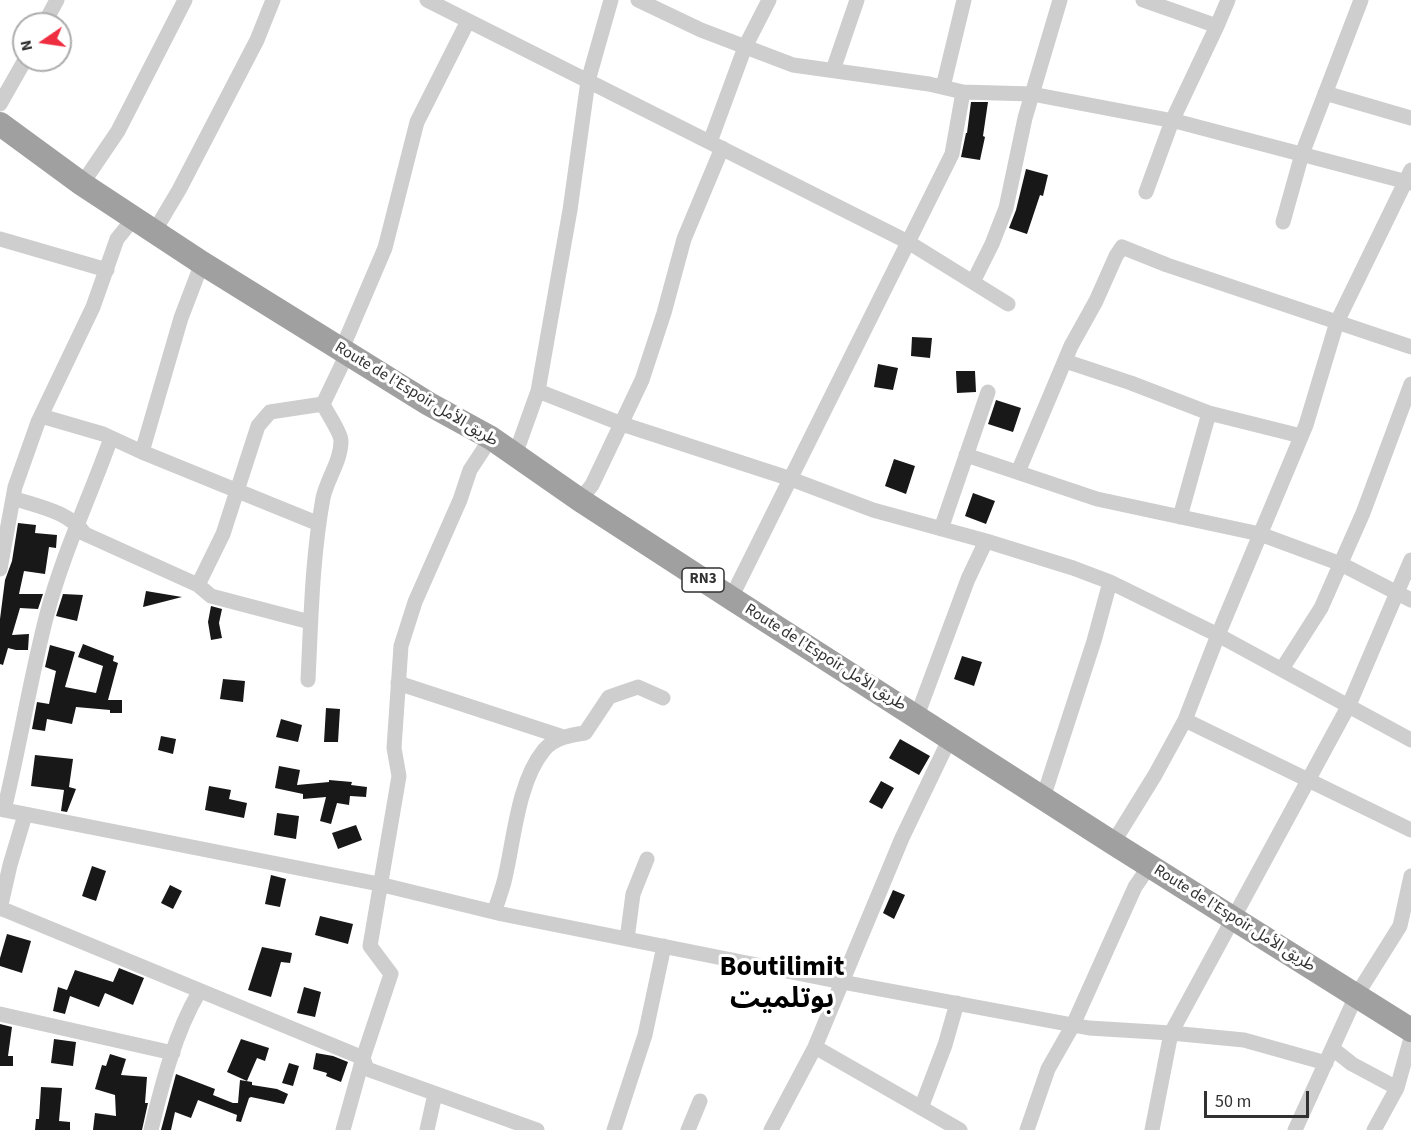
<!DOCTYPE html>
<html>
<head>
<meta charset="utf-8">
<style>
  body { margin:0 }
  #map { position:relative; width:1411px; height:1130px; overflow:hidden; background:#fff; font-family:"Source Sans 3",sans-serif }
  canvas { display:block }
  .north { position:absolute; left:12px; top:12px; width:60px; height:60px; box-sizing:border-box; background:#fff; border:2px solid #adadad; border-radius:50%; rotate:257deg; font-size:16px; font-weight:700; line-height:24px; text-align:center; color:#313131 }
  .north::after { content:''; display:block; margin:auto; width:21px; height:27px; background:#ef2d40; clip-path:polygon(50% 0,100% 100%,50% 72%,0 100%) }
  .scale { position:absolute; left:1204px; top:1091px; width:105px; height:27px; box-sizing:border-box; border:3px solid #313131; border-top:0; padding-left:8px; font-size:18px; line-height:21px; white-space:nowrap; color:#313131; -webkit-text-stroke:4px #fff; paint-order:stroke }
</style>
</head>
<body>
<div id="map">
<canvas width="1411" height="1130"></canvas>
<div class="north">N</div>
<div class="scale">50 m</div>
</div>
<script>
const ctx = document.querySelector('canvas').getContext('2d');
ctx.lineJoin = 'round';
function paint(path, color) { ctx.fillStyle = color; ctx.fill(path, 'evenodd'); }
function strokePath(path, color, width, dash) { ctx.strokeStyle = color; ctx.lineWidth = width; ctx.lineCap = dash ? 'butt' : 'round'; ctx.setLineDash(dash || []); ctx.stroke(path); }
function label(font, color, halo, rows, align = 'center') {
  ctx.font = font + ' "Source Sans 3","Noto Sans Arabic",sans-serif'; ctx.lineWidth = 6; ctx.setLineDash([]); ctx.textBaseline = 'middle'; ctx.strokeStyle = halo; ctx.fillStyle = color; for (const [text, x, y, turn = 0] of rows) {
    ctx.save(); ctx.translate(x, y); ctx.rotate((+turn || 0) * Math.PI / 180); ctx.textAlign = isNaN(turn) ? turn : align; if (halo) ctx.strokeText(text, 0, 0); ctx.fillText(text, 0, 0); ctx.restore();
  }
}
paint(new Path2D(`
  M 971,102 L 988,102 L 983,136 L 985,137 L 980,160 L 961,157 L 966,133 L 967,133 Z
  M 1026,169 L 1048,175 L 1043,196 L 1040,195 L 1027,234 L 1009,228 L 1016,210 Z
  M 912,337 L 932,338 L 930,358 L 911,356 Z
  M 878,364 L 898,368 L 893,390 L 874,387 Z
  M 956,371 L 975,371 L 976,392 L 957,393 Z
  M 996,400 L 1021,408 L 1013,432 L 988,424 Z
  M 894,459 L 915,466 L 906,494 L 885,486 Z
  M 973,493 L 995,501 L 986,524 L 965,516 Z
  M 18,523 L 36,525 L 35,533 L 57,535 L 56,548 L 49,547 L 45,574 L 24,571 L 19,594 L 43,594 L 38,609 L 20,608 L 12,635 L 29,634 L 28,650 L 16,650 L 8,648 L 3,665 L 0,664 L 0,619 L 5,580 L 12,561 Z
  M 146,591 L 182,597 L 143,607 Z
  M 63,594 L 83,595 L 77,621 L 56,616 Z
  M 211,606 L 222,609 L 219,623 L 222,638 L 211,640 L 208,622 Z
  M 83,644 L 114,656 L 113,661 L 118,663 L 108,700 L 122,700 L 122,713 L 110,713 L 110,710 L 76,707 L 72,724 L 47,719 L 45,731 L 32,729 L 37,702 L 49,704 L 56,671 L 45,667 L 50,645 L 75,652 L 65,687 L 96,693 L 103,666 L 78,657 Z
  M 962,656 L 982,662 L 974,686 L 954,679 Z
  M 223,679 L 245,681 L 243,702 L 220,699 Z
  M 326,708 L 340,709 L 338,742 L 324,742 Z
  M 281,719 L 302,725 L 298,742 L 276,737 Z
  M 161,736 L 176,739 L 173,754 L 158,750 Z
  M 900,739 L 930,756 L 919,775 L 889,758 Z
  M 35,755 L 73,759 L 69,787 L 76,789 L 67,812 L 61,811 L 64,790 L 31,786 Z
  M 279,766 L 300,770 L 297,785 L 329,782 L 329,780 L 352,782 L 351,785 L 367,787 L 366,797 L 350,796 L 349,805 L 337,803 L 331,824 L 320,821 L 326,797 L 303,799 L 303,794 L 275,788 Z
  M 881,781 L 894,788 L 882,809 L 869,802 Z
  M 209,786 L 231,790 L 229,799 L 247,803 L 244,818 L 205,810 Z
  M 277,813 L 299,816 L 296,839 L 274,835 Z
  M 356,825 L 362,840 L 338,849 L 332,833 Z
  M 92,866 L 106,871 L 96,901 L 82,896 Z
  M 271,875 L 286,879 L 280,907 L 265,904 Z
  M 170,885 L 182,891 L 173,909 L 161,903 Z
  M 893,890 L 905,895 L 894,919 L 883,913 Z
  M 320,916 L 353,924 L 348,944 L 315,935 Z
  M 7,934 L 31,941 L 22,973 L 0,966 L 0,958 Z
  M 262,947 L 292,953 L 290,963 L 281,962 L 271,997 L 248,990 Z
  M 119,968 L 144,978 L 133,1005 L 105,993 L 99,1007 L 70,996 L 65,1014 L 53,1011 L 58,987 L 67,990 L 75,970 L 113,982 Z
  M 304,987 L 321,992 L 315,1017 L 297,1013 Z
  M 0,1024 L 12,1027 L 8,1056 L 13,1056 L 13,1066 L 0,1066 Z
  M 54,1039 L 76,1042 L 73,1066 L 51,1063 Z
  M 241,1039 L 269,1048 L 265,1061 L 257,1058 L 247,1081 L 227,1072 Z
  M 316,1053 L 333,1056 L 348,1062 L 341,1082 L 326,1076 L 327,1073 L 313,1069 Z
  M 110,1054 L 126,1059 L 121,1075 L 147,1077 L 145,1103 L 148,1103 L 142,1130 L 93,1130 L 95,1113 L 116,1116 L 115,1095 L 95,1089 L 102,1065 L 106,1066 Z
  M 289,1063 L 299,1066 L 293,1086 L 282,1083 Z
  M 176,1074 L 215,1089 L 213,1095 L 233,1103 L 238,1103 L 240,1080 L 252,1082 L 252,1085 L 277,1089 L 288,1094 L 284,1104 L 251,1097 L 249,1098 L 241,1122 L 236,1121 L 237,1115 L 198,1100 L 191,1118 L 175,1112 L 171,1130 L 161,1130 Z
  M 41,1087 L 62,1088 L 59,1121 L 70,1122 L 70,1130 L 35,1130 L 36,1119 L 39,1119 Z`), '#181818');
strokePath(new Path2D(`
  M 427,0 L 908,242 L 1008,304
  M 638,0 L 701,30 L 793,65 L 929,84 L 963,92 L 1032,94 L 1179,122 L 1411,183
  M 1143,0 L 1217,26
  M 44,24 L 57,0
  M 833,70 L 857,0
  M 943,87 L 964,0
  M 1325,93 L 1411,118
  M 0,104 L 25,60
  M 710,142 L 745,47 L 769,0
  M 82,184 L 118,131 L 185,0
  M 1146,192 L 1172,121 L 1217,26 L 1228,0
  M 1283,222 L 1302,154 L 1361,0
  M 154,232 L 179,190 L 257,40 L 273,0
  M 0,239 L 107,270
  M 973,282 L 992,244 L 1006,208 L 1025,118 L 1060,0
  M 341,351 L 385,248 L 417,122 L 468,21
  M 1065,361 L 1131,383 L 1209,413 L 1301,436
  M 538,391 L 622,424 L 791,479 L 873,510 L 986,541 L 1073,568 L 1110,582 L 1218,635 L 1411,740
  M 323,404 L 347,354
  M 41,416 L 103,434 L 142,452 L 319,524
  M 142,452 L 181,318 L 202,263
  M 515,455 L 538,391 L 570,210 L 588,81 L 611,0
  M 966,455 L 1097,499 L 1260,534 L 1341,564 L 1411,600
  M 1018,472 L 1071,346 L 1096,301 L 1116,256 L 1122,247 L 1167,265 L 1411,347
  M 13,498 C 39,507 68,511 85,534 L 198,585 L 211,596 L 310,622
  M 580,500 L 592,485 L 642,380 L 664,313 L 684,239 L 722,148
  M 1180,517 L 1209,413
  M 941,529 L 988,392
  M 0,569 L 15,487 L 38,422 L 93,307 L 117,239 L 134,218
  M 198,585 L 223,534 L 258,426 L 270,412 L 323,404
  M 731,598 L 952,154 L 963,92
  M 1282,669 L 1321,608 L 1363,513 L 1411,384
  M 308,680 C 311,619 312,558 323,498 C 327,479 341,461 341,441 C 341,433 327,413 323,404
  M 398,683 L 563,737
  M 917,716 L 968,579 L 986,541
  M 1185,720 L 1411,830
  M 1043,798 L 1094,641 L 1110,582
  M 0,809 L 379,884 L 502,914 L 842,982 L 1089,1028 L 1171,1033 L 1244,1040 L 1326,1063
  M 4,810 C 20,745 30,679 47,614 C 63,553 90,497 111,438
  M 1113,843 L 1155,775 L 1185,720 L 1218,635 L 1306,425 L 1337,322 L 1411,170
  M 0,908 L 363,1058 L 367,1069 L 537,1130
  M 0,909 L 10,865 L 25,815
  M 494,912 C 498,902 501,892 504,882 C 514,842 517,783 544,750 C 554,738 570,735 585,733 L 609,697 L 638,687 L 663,698
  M 627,939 L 633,894 L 647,859
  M 0,1014 L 173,1053
  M 815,1047 L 960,1130
  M 1333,1049 L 1352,1064 L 1397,1088
  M 921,1108 L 945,1045 L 957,1003
  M 151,1130 C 162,1084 175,1033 199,992
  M 343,1130 L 363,1058 L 391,974 L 370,946 L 399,776 L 394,748 L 401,646 L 415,602 L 460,500 L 470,470 L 491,438
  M 427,1130 L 435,1094
  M 614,1130 L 645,1035 L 664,946
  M 688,1130 L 700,1101
  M 771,1130 L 815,1047 L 902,838 L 950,738
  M 1027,1130 L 1048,1069 L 1073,1025 L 1135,887 L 1150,865
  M 1152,1130 L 1171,1033 L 1349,705 L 1411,560
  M 1295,1130 L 1356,996 L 1400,926 L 1411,876
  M 1374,1130 L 1397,1088 L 1411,1038`), '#cecece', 15);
strokePath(new Path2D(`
  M 0,124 L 82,184 L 202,263 L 429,404 L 491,438 L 580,500 L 731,598 L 1113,843 L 1411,1030`), '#a0a0a0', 24);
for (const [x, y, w] of [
  [703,580,42]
]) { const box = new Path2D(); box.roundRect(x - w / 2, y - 12, w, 24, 4.5); ctx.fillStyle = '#fff'; ctx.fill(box); strokePath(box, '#313131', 1.5); }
label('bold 15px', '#313131', null, [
  ["RN3",703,580]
]);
label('16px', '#313131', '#fff', [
  ["Route de l’Espoir طريق الأمل",416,395,31],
  ["Route de l’Espoir طريق الأمل",825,658,32],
  ["Route de l’Espoir طريق الأمل",1234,919,32]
]);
label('bold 28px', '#000', '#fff', [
  ["Boutilimit",782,969],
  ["بوتلميت",782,1001]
]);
</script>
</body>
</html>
